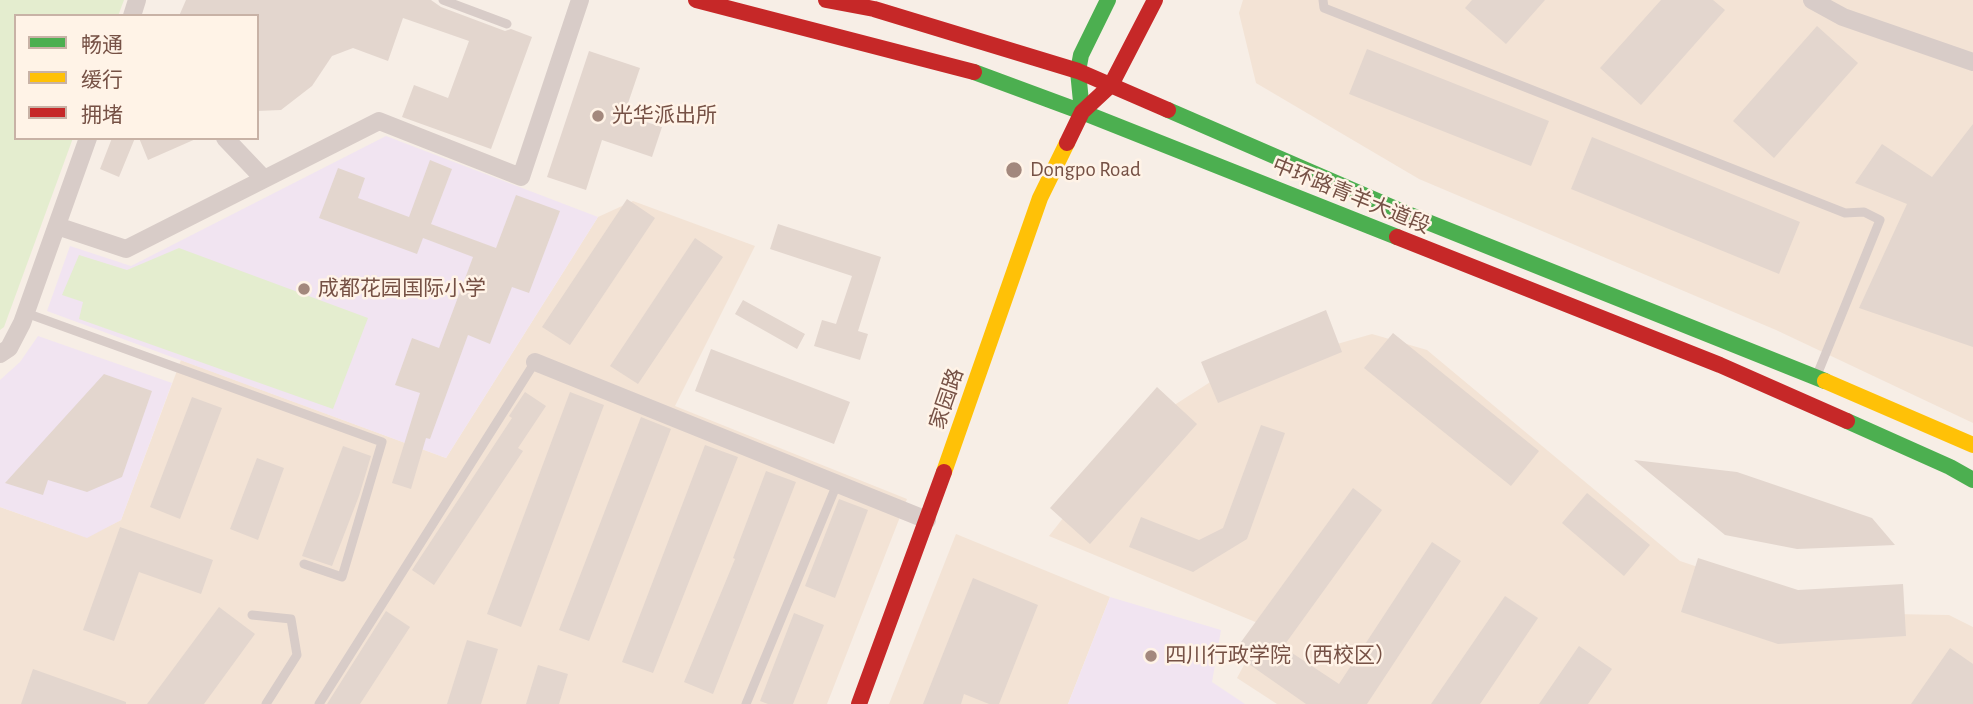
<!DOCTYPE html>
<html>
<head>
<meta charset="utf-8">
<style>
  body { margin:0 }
  #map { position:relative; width:1973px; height:704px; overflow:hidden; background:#f7eee6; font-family:"Alegreya Sans","Noto Sans SC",sans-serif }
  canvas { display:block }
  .legend { position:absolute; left:14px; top:14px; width:245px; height:126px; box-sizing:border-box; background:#fff3e7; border:2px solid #c8b2a6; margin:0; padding:9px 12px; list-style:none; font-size:21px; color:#765145 }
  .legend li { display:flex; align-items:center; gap:14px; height:35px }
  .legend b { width:35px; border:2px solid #c8b2a6 }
</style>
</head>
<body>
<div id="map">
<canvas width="1973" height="704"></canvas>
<ul class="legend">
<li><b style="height:9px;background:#4caf50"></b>畅通</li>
<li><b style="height:9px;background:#ffc107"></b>缓行</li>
<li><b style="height:9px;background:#c62828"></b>拥堵</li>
</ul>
</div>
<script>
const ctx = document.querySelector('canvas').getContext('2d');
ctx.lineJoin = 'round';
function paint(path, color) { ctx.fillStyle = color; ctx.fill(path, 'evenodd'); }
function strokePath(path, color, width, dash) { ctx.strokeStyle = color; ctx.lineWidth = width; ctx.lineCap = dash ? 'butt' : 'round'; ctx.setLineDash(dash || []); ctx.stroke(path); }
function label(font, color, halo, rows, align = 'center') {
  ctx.font = font + ' "Alegreya Sans","Noto Sans SC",sans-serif'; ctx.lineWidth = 5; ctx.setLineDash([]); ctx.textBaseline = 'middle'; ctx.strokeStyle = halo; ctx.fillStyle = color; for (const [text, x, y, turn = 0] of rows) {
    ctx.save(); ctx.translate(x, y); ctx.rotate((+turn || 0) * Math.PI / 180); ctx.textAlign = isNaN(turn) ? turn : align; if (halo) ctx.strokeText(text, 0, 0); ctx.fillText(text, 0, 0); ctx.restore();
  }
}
paint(new Path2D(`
  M 1243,0 L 1973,0 L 1973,423 L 1776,330 L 1419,179 L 1256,83 L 1239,13 Z
  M 633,201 L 755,246 L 675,406 L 907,499 L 827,704 L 0,704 L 0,507 L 86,537 L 121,520 L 181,360 L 446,458 L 598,217 Z
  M 1372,334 L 1427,350 L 1680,561 L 1835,613 L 1949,615 L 1973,627 L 1973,704 L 1277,704 L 1237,678 L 1265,626 L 1049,536 L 1129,434 L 1215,379 Z
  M 956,534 L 1110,597 L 1068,704 L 889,704 Z`), '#f3e3d5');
paint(new Path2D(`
  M 386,136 L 598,217 L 446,458 L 47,311 L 70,246 L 131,266 Z
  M 38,336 L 172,383 L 121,520 L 87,538 L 0,507 L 0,380 L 20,362 Z
  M 1110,597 L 1221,630 L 1212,682 L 1245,704 L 1068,704 Z`), '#f1e4f1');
paint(new Path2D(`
  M 0,0 L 124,0 L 118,16 L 16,16 L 16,138 L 73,138 L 4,327 L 0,330 Z
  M 179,248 L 368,318 L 333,409 L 79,319 L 83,302 L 62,295 L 79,255 L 127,270 Z`), '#e4edcf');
paint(new Path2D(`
  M 186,0 L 431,0 L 441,7 L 505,31 L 511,29 L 532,37 L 491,149 L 402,117 L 414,85 L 448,98 L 469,41 L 403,18 L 388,61 L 353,48 L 332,56 L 312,86 L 281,110 L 257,111 L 257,16 L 179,16 Z
  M 1472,0 L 1545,0 L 1506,44 L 1465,8 Z
  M 1661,0 L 1713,0 L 1725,10 L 1641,105 L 1600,68 Z
  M 1817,26 L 1858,63 L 1774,158 L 1733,121 Z
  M 1367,49 L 1549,121 L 1531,166 L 1349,94 Z
  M 589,51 L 640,68 L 624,115 L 662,127 L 652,157 L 602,140 L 586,190 L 547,177 Z
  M 1973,124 L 1973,347 L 1859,308 L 1907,204 L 1855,183 L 1882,144 L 1932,177 Z
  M 1592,137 L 1800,222 L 1779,274 L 1571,189 Z
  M 112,138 L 135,138 L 119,177 L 100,169 Z
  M 139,138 L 198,138 L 148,160 Z
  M 430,160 L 452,169 L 431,224 L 496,248 L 516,195 L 560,211 L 529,293 L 512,287 L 490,344 L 468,335 L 430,439 L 426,438 L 411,489 L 392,483 L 420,393 L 395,385 L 412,338 L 439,348 L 473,257 L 423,238 L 417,254 L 319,218 L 338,168 L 365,178 L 358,198 L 409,217 Z
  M 627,199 L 655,218 L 570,345 L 542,327 Z
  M 778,224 L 881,257 L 858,331 L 868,334 L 860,360 L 814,346 L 822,320 L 836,324 L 852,276 L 770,249 Z
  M 695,238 L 723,257 L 638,384 L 610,366 Z
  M 743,300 L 805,334 L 797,349 L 735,314 Z
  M 1326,310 L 1342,352 L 1218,403 L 1201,362 Z
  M 1393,333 L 1539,451 L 1511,486 L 1364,368 Z
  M 711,349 L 850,402 L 834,444 L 695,391 Z
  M 104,374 L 152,391 L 122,477 L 87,492 L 48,480 L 43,495 L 5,483 Z
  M 1157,387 L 1197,424 L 1090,544 L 1050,508 Z
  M 525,392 L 546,406 L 518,448 L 523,451 L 434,585 L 412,570 L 512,418 L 509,416 Z
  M 570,392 L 604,405 L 521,627 L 487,614 Z
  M 192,397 L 222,408 L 180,519 L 150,507 Z
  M 641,417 L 671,429 L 589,641 L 559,630 Z
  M 1261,425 L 1285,433 L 1247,539 L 1193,572 L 1129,547 L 1141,517 L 1199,540 L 1223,528 Z
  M 705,445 L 738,457 L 653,673 L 622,662 Z
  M 343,446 L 371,456 L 359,496 L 332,566 L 302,556 Z
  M 257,458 L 284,468 L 258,540 L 230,529 Z
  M 1634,460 L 1737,472 L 1872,518 L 1895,545 L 1797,549 L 1725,535 Z
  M 766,471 L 796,482 L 713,694 L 684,682 L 735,559 L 733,558 Z
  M 1353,488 L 1382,510 L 1283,647 L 1339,684 L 1432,542 L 1461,561 L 1367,704 L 1306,704 L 1233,653 Z
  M 1587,493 L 1650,545 L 1624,576 L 1562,523 Z
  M 839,499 L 868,510 L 835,598 L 805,586 Z
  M 120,527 L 213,560 L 201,594 L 139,572 L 114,641 L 83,630 Z
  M 1698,558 L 1798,590 L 1903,584 L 1906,636 L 1778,644 L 1681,612 Z
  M 973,578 L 1038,605 L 999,704 L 989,704 L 964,694 L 961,704 L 923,704 Z
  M 1505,596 L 1538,618 L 1480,704 L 1431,704 Z
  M 219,607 L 255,634 L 204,704 L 147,704 Z
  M 386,611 L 410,627 L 360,704 L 327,704 Z
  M 794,613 L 824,625 L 793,704 L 768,704 L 760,701 Z
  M 467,640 L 498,649 L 481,704 L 447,704 Z
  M 1579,646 L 1612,669 L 1588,704 L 1539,704 Z
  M 1950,648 L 1973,664 L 1973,704 L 1911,704 Z
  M 538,665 L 568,674 L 559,704 L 526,704 Z
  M 33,669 L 126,702 L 126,704 L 21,704 Z`), '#e3d6ce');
strokePath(new Path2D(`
  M 443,0 L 507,24
  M 1323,0 L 1324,8 L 1845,213 L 1864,212 L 1880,220 L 1817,375
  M 26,313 L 382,442 L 342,577 L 304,564
  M 252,615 L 291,619 L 297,655 L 266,704
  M 319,704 L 535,362
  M 746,704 L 837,484`), '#d8ccc8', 9);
strokePath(new Path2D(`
  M 1812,0 L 1843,17 L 1973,62
  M 132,16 L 137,0
  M 225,138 L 264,179
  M 57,226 L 126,249 L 379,121 L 521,177 L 580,0
  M 0,354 L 9,348 L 22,323 L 88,138
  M 535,362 L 927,520`), '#d8ccc8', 18);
strokePath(new Path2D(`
  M 974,72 L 1082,112 L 1397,237
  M 1168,110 L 1410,215 L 1825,381
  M 1082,112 L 1078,71 L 1081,55 L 1108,0
  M 1847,421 L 1950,467 L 1973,480`), '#4caf50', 16);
strokePath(new Path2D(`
  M 1825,381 L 1973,445
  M 944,472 L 1040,198 L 1067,143`), '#ffc107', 16);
strokePath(new Path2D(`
  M 696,0 L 974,72
  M 826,0 L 874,9 L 1078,71 L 1168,110
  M 1067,143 L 1082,112 L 1111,85 L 1155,0
  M 1397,237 L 1720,365 L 1847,421
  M 859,704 L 944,472`), '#c62828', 16);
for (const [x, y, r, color] of [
  [598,116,7,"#a3887d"],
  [1014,170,9,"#a3887d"],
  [304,289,7,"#a3887d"],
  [1151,656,7,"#a3887d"]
]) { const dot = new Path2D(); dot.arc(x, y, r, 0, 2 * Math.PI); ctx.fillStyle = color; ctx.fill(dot); strokePath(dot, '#fff3e7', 2.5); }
label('21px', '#765145', '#fff3e7', [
  ["光华派出所",612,116],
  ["Dongpo Road",1030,170],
  ["成都花园国际小学",318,289],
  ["四川行政学院（西校区）",1165,656]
], 'left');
label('21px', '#765145', '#fff3e7', [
  ["中环路青羊大道段",1351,196,22],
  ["家园路",947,399,-71]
]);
</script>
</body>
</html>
